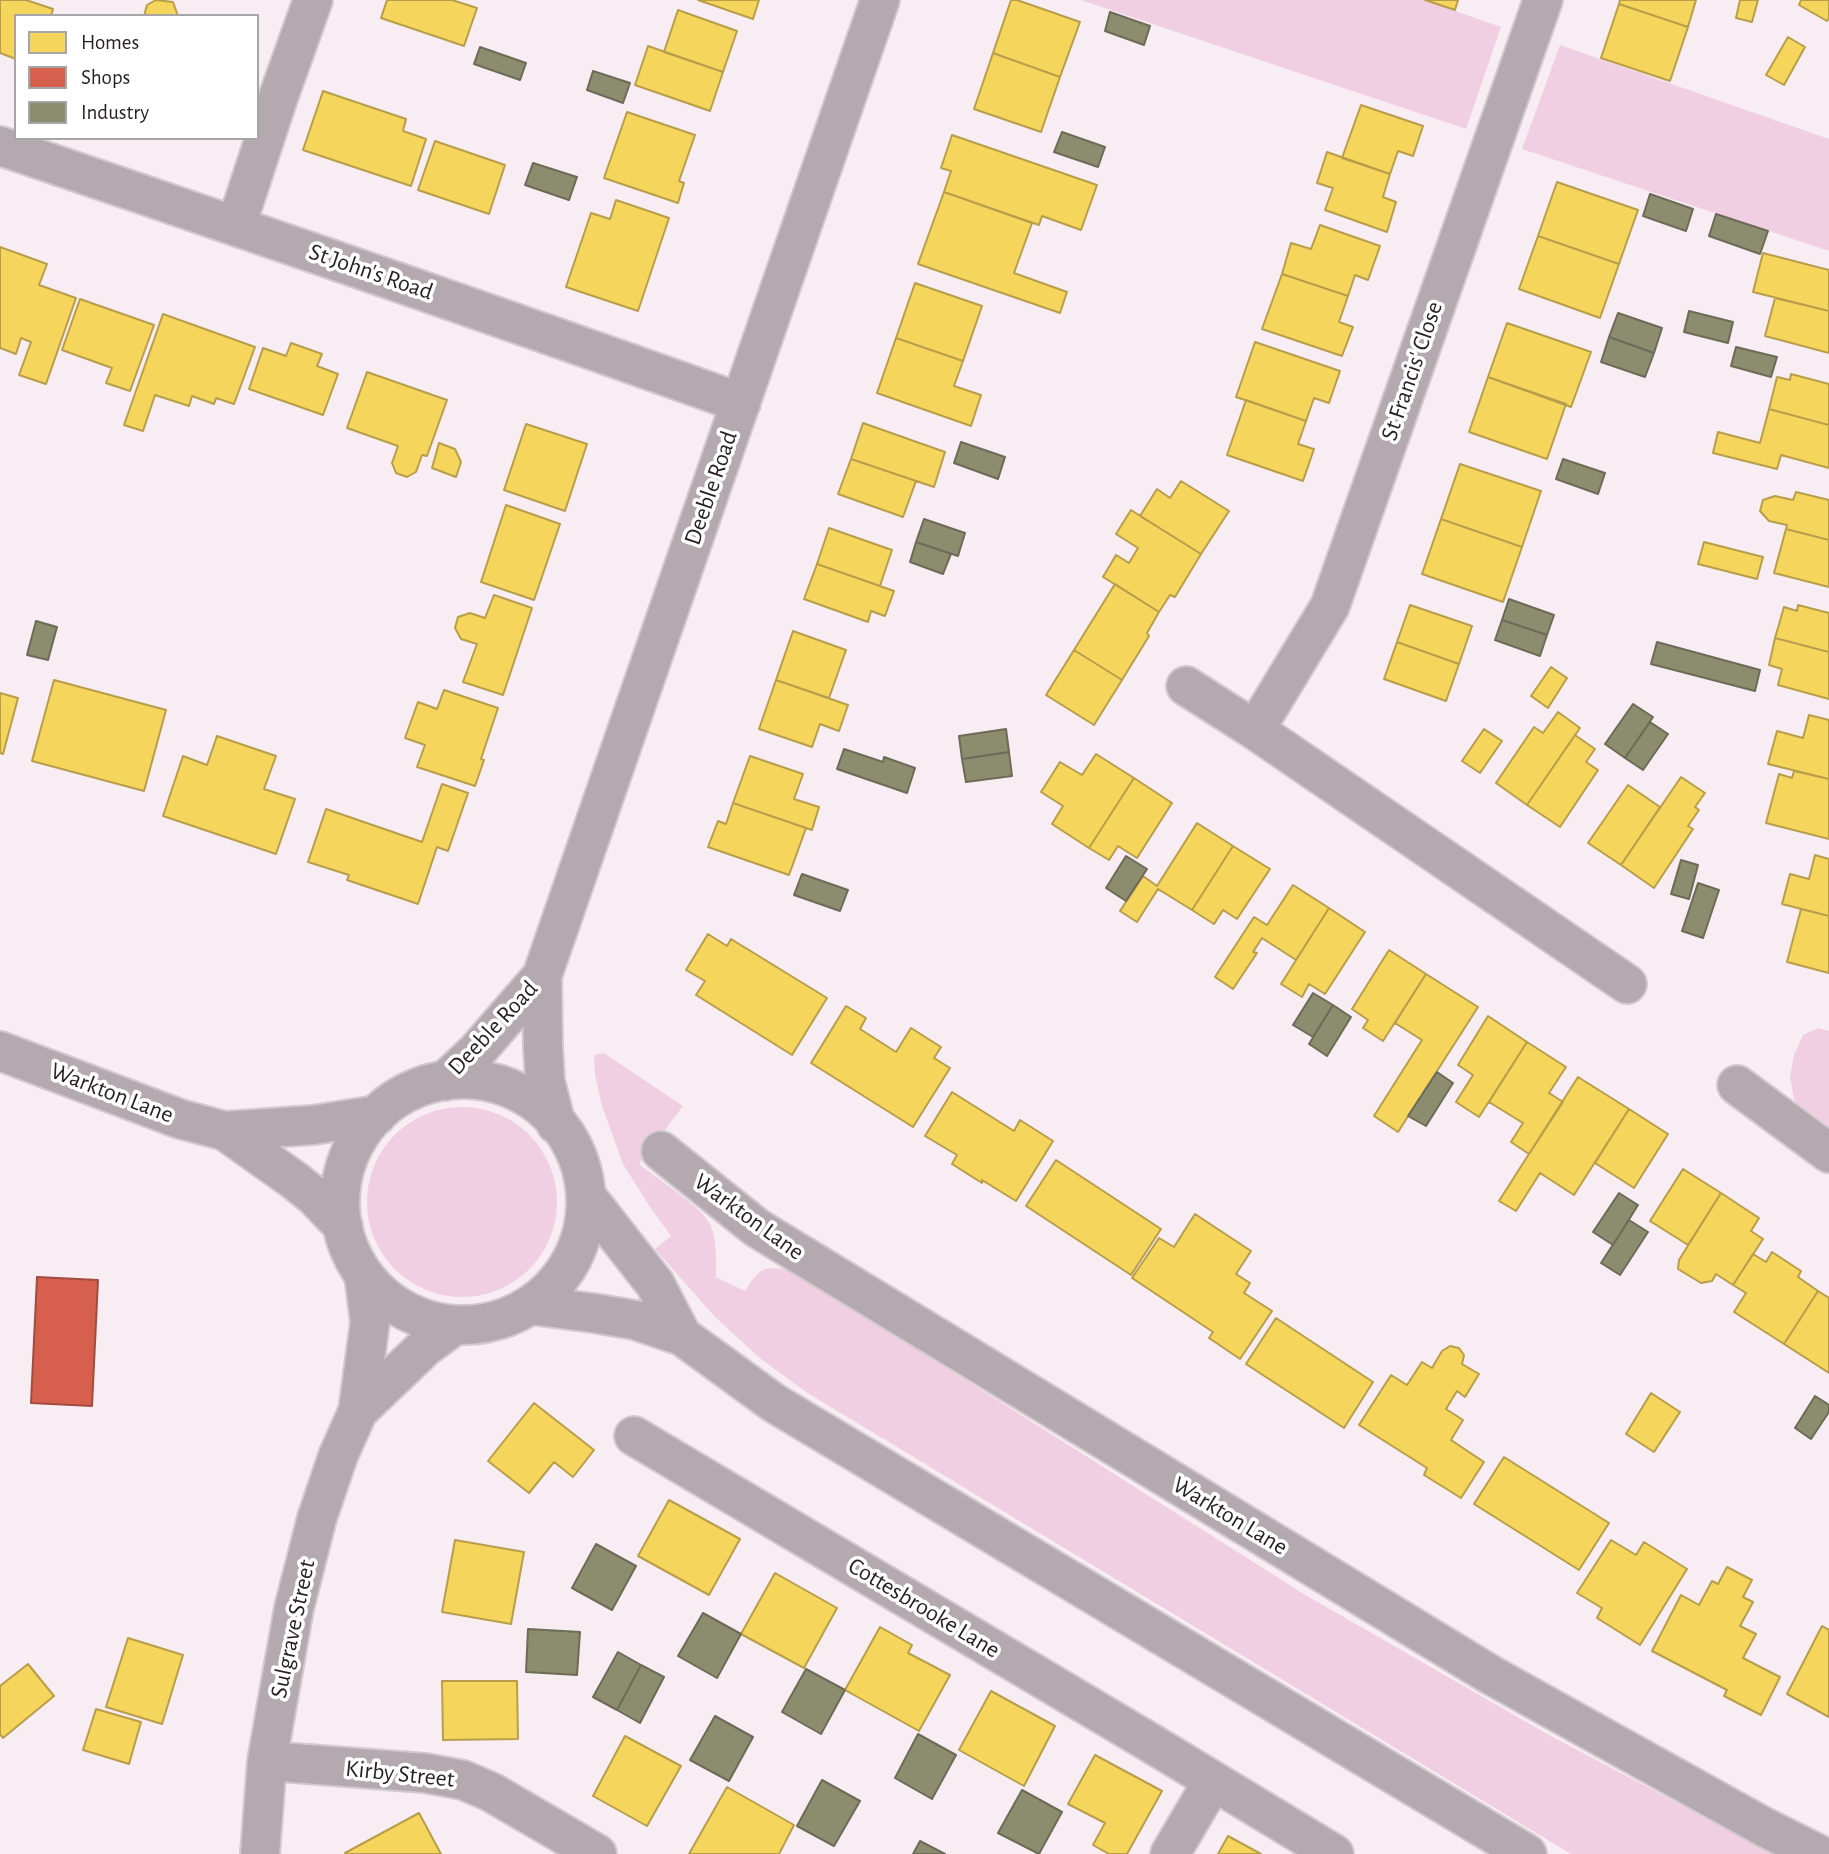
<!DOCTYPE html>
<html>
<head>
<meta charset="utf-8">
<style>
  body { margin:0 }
  #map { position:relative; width:1829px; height:1854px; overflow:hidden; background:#f7edf2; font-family:"Alegreya Sans",sans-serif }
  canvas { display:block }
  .legend { position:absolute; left:14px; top:14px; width:245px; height:126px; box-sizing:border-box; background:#fff; border:2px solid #a8a5a7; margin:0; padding:9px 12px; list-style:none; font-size:21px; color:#261f23 }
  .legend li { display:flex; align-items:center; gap:14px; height:35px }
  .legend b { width:35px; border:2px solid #a8a5a7 }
</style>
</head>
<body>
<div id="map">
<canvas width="1829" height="1854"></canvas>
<ul class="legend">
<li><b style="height:19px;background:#f6d55c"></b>Homes</li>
<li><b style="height:19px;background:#d6604d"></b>Shops</li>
<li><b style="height:19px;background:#8c8c6e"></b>Industry</li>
</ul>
</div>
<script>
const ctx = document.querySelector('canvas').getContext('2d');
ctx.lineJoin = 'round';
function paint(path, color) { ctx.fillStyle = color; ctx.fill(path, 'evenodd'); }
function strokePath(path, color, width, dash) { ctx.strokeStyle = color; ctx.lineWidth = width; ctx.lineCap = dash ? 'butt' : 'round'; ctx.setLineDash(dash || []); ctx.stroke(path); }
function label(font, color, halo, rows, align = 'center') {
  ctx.font = font + ' "Alegreya Sans",sans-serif'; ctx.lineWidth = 7; ctx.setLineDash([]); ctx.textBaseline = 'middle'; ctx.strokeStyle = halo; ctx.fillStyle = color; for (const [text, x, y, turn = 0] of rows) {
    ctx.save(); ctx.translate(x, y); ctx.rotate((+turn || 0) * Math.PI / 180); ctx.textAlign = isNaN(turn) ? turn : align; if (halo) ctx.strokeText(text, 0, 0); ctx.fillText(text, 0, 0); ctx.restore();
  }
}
paint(new Path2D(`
  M 1081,0 L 1424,0 L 1501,27 L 1466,129 Z
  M 1560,45 L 1829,139 L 1829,251 L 1522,149 Z
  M 1818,1028 L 1829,1031 L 1829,1131 L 1801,1111 L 1794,1099 L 1790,1077 L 1794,1055 L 1803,1035 Z
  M 604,1053 L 683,1106 L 639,1164 C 656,1178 704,1208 711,1226 C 717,1242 716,1260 716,1277 L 745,1291 C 760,1267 764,1266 792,1270 L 1307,1596 L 1549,1735 L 1774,1854 L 1571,1854 L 806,1392 L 761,1359 L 715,1317 L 655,1249 L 671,1236 L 650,1207 L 623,1164 L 602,1106 L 595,1075 L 594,1055 Z
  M367 1202a95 95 0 1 1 190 0a95 95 0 1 1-190 0Z`), '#f1cfe3');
const homes = new Path2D(`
  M 0,0 L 26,0 L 53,9 L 51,16 L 16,16 L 16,59 L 0,53 Z
  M 156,0 L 173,2 L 178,16 L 144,16 L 147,5 Z
  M 387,0 L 452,0 L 477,8 L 464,46 L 381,18 Z
  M 698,0 L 759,0 L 753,19 Z
  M 1011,0 L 1017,0 L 1080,22 L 1060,77 L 993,53 Z
  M 1425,0 L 1458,0 L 1455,10 Z
  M 1620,0 L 1696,0 L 1688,27 L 1619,4 Z
  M 1740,0 L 1758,0 L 1752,22 L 1736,18 Z
  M 1801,0 L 1829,0 L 1829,18 L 1827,21 L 1799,5 Z
  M 1619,4 L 1688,27 L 1670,81 L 1601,58 Z
  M 678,10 L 737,31 L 723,72 L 664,52 Z
  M 1788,37 L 1805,47 L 1784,85 L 1766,75 Z
  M 648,46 L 723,72 L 710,111 L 635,85 Z
  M 993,53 L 1060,77 L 1041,132 L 974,109 Z
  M 323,91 L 406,119 L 403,131 L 426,139 L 411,186 L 303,150 Z
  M 1361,105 L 1423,126 L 1413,156 L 1398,151 L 1390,174 L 1342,158 Z
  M 627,112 L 695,135 L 679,181 L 684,183 L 678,203 L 604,178 Z
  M 952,135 L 1097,185 L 1081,230 L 1042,216 L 1039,225 L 944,192 L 951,171 L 941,168 Z
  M 435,141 L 505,165 L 489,214 L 418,190 Z
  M 1327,152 L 1390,174 L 1383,197 L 1396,202 L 1387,232 L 1325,210 L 1333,188 L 1317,183 Z
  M 1557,182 L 1638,210 L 1619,264 L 1538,236 Z
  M 944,192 L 1032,223 L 1014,273 L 1067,292 L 1060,313 L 918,264 Z
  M 616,200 L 669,218 L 638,311 L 566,287 L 591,213 L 610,219 Z
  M 1320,225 L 1380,246 L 1368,280 L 1355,275 L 1348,296 L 1282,274 L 1291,243 L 1311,249 Z
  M 1538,236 L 1619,264 L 1600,318 L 1519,289 Z
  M 0,247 L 47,264 L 39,285 L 76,298 L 46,384 L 19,375 L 31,342 L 21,338 L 16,354 L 0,348 Z
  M 1763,253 L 1829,270 L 1829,311 L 1753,292 Z
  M 1282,274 L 1348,296 L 1339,322 L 1353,327 L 1342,356 L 1262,329 Z
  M 915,283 L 982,306 L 963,361 L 896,338 Z
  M 1775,298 L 1829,311 L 1829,353 L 1765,336 Z
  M 80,299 L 154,325 L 130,391 L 106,383 L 112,368 L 62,350 Z
  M 163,314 L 255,347 L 234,404 L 216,398 L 214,404 L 192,396 L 189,406 L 155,395 L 143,431 L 124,425 Z
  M 1507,323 L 1591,352 L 1571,407 L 1488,377 Z
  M 896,338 L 963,361 L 954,386 L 981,395 L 971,426 L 877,393 Z
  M 1255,342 L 1340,371 L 1329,403 L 1314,398 L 1306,421 L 1236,397 Z
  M 291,343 L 322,354 L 317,366 L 338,374 L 323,415 L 249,389 L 263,348 L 286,356 Z
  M 367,372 L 447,400 L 427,456 L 422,455 L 416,472 L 407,477 L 396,473 L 392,463 L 398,446 L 347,428 Z
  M 1791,374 L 1829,384 L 1829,425 L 1769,409 L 1777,377 L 1790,380 Z
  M 1488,377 L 1566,404 L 1547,459 L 1469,432 Z
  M 1246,400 L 1306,421 L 1298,444 L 1314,449 L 1303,481 L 1227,455 Z
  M 1769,409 L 1829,425 L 1829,468 L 1781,455 L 1777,469 L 1713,453 L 1718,432 L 1760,443 Z
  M 863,423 L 945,452 L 934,487 L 851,459 Z
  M 526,424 L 587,444 L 565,511 L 504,490 Z
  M 439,443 L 455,449 L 461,462 L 456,477 L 432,468 Z
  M 851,459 L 916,481 L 903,517 L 838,494 Z
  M 1460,464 L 1541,491 L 1522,547 L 1441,519 Z
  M 1181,481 L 1229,511 L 1201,554 L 1140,516 L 1157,489 L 1170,498 Z
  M 1796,492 L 1829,500 L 1829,540 L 1786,529 L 1787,525 L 1769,521 L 1760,511 L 1763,500 L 1775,496 L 1793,500 Z
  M 506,505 L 560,524 L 534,600 L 481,582 Z
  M 1131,510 L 1201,554 L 1175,597 L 1170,595 L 1159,612 L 1103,577 L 1116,555 L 1129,563 L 1138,548 L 1116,534 Z
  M 1441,519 L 1522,547 L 1503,602 L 1422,574 Z
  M 829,528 L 892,550 L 880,586 L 817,564 Z
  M 1786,529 L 1829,540 L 1829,587 L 1774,573 Z
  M 1704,542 L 1763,557 L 1757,579 L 1698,564 Z
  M 817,564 L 894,591 L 885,616 L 871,611 L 868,622 L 804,599 Z
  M 1115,584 L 1159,612 L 1147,633 L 1149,636 L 1122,680 L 1074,650 Z
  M 494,595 L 532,608 L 503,695 L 463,682 L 477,644 L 461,639 L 455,628 L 458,617 L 470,613 L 485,618 Z
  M 1410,605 L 1472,626 L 1459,664 L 1397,642 Z
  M 1798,605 L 1829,613 L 1829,652 L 1775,638 L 1784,607 L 1797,611 Z
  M 793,631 L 846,650 L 829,698 L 776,680 Z
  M 1775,638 L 1829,652 L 1829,699 L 1778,685 L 1782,669 L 1769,665 Z
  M 1397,642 L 1459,664 L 1446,701 L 1384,679 Z
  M 1074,650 L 1122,680 L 1094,725 L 1046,695 Z
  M 1551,667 L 1567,678 L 1548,708 L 1531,696 Z
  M 54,680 L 166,710 L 144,791 L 32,761 Z
  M 776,680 L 848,705 L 839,731 L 820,724 L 812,747 L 759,729 Z
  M 444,690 L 498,708 L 481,759 L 484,760 L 475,786 L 417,767 L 425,745 L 405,738 L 418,702 L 437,709 Z
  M 0,693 L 18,698 L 3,754 L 0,753 Z
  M 1558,712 L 1580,728 L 1527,805 L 1496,783 L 1534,727 L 1543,733 Z
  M 1809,715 L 1829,720 L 1829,779 L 1768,764 L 1777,731 L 1803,738 Z
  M 1484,729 L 1502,741 L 1480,773 L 1462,761 Z
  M 1575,735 L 1595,749 L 1586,762 L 1598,770 L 1560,827 L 1527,805 Z
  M 217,736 L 276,756 L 264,789 L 295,799 L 276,854 L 163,816 L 183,756 L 207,765 Z
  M 1096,754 L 1134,778 L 1089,848 L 1052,824 L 1063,806 L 1041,792 L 1060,762 L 1082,775 Z
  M 750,756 L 803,774 L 794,799 L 819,807 L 812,830 L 733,803 Z
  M 1794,771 L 1829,779 L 1829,839 L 1766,823 L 1779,774 L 1792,778 Z
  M 1681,777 L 1705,793 L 1695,807 L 1699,810 L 1688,826 L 1693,829 L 1654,888 L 1621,865 Z
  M 1134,778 L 1172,803 L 1137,858 L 1118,846 L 1109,860 L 1089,848 Z
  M 442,784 L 468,793 L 448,851 L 437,847 L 418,904 L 347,880 L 349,875 L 308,862 L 326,809 L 422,842 Z
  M 1628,785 L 1660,807 L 1621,865 L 1588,843 Z
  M 733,803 L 806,828 L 789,875 L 708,847 L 718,821 L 726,824 Z
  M 1197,823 L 1233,846 L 1192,910 L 1158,889 L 1137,922 L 1120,911 L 1143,876 L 1157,886 Z
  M 1233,846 L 1270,869 L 1237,919 L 1223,910 L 1214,924 L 1192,910 Z
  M 1815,855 L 1829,859 L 1829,916 L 1782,904 L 1790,874 L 1809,879 Z
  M 1293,885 L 1329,908 L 1296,960 L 1262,938 L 1253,952 L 1257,953 L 1233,989 L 1215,977 L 1254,917 L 1267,925 Z
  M 1329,908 L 1365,932 L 1325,994 L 1309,984 L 1302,997 L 1281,984 Z
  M 1801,909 L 1829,916 L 1829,973 L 1787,962 Z
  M 708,934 L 727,946 L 731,939 L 827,998 L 792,1055 L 696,995 L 705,981 L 686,970 Z
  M 1389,950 L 1426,974 L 1383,1041 L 1363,1028 L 1368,1020 L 1352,1009 Z
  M 1426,974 L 1478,1007 L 1398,1132 L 1374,1116 L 1422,1040 L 1395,1023 Z
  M 846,1006 L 866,1018 L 860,1029 L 896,1052 L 911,1028 L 941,1047 L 934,1058 L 950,1068 L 913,1127 L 811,1063 Z
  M 1488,1016 L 1527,1042 L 1479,1117 L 1456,1102 L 1473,1075 L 1458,1065 Z
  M 1527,1042 L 1566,1067 L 1549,1093 L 1563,1102 L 1529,1154 L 1511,1142 L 1523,1123 L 1489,1102 Z
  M 1578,1077 L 1629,1109 L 1574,1195 L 1540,1173 L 1516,1211 L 1499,1201 Z
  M 952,1092 L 1014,1131 L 1020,1120 L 1053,1141 L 1016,1201 L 982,1180 L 982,1183 L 952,1164 L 957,1155 L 925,1136 Z
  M 1629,1109 L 1668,1134 L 1634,1188 L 1595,1163 Z
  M 1056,1160 L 1161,1229 L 1131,1275 L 1026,1206 Z
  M 1683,1169 L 1721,1193 L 1688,1245 L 1650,1221 Z
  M 1721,1193 L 1759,1218 L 1751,1231 L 1763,1239 L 1733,1285 L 1716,1274 L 1712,1281 L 1701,1283 L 1678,1269 L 1679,1260 Z
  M 1195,1214 L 1251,1251 L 1236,1274 L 1250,1283 L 1244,1293 L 1272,1311 L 1240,1359 L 1209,1338 L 1213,1332 L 1132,1278 L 1159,1238 L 1174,1247 Z
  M 1772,1252 L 1801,1271 L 1798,1277 L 1818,1291 L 1784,1344 L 1734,1312 L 1746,1293 L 1733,1285 L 1753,1254 L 1766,1262 Z
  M 1818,1291 L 1829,1298 L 1829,1373 L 1784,1344 Z
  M 1276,1318 L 1373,1382 L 1344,1428 L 1246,1364 Z
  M 1450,1346 L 1459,1348 L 1464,1355 L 1462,1364 L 1479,1374 L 1465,1397 L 1457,1391 L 1446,1409 L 1463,1420 L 1451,1440 L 1484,1462 L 1461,1498 L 1424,1475 L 1427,1468 L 1359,1425 L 1391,1375 L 1407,1385 L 1422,1362 L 1432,1368 L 1442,1351 Z
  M 1651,1393 L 1680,1412 L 1654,1452 L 1626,1434 Z
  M 534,1403 L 594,1450 L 573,1477 L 554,1462 L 529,1493 L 488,1461 Z
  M 1504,1457 L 1609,1523 L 1579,1570 L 1474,1504 Z
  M 669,1500 L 740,1539 L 709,1595 L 638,1556 Z
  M 455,1540 L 524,1552 L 511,1624 L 442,1612 Z
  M 1611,1540 L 1636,1555 L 1644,1542 L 1687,1569 L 1640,1645 L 1597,1618 L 1602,1608 L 1577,1593 Z
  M 1727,1567 L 1752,1580 L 1743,1597 L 1753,1602 L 1740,1626 L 1756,1634 L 1743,1658 L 1780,1677 L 1761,1715 L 1724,1696 L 1727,1690 L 1652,1651 L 1681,1595 L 1699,1605 L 1712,1581 L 1718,1584 Z
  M 775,1573 L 837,1608 L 804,1668 L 741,1634 Z
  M 1822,1626 L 1829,1630 L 1829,1717 L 1787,1694 Z
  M 880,1627 L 912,1645 L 908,1653 L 950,1675 L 919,1731 L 845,1690 Z
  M 128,1638 L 183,1655 L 162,1724 L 106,1707 Z
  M 28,1664 L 54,1696 L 3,1738 L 0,1734 L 0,1686 Z
  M 442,1681 L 517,1681 L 518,1739 L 443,1740 Z
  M 991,1691 L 1055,1726 L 1024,1786 L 959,1750 Z
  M 96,1709 L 141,1722 L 129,1764 L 83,1750 Z
  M 625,1736 L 681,1766 L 647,1826 L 593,1796 Z
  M 1095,1755 L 1162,1791 L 1127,1854 L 1109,1854 L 1093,1845 L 1105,1823 L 1068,1804 Z
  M 727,1787 L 794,1825 L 779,1854 L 689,1854 Z
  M 419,1813 L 441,1854 L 346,1854 L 345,1853 Z
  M 1228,1836 L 1261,1854 L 1218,1854 Z`);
paint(homes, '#f6d55c');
strokePath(homes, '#b89e4b', 2);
const shops = new Path2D(`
  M 37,1277 L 98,1280 L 92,1406 L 31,1403 Z`);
paint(shops, '#d6604d');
strokePath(shops, '#a14c40', 2);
const industry = new Path2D(`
  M 1110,12 L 1150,26 L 1144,45 L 1105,31 Z
  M 480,47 L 526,63 L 520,80 L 474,64 Z
  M 593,71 L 630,83 L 623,103 L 587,90 Z
  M 1062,132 L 1105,147 L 1098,167 L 1054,152 Z
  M 533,163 L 577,177 L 569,200 L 525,185 Z
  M 1650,194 L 1693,209 L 1686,231 L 1643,216 Z
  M 1716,214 L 1768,231 L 1760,254 L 1709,236 Z
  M 1689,311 L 1733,322 L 1728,343 L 1684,332 Z
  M 1618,313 L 1662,328 L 1654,353 L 1609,337 Z
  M 1609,337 L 1654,353 L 1645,377 L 1601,362 Z
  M 1736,347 L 1777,357 L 1771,377 L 1731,366 Z
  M 961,442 L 1005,457 L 998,479 L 954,463 Z
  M 1563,459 L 1605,473 L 1598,494 L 1556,479 Z
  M 924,519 L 965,533 L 958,556 L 916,542 Z
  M 916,542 L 951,554 L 943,574 L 910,562 Z
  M 1509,599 L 1554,615 L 1547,635 L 1502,620 Z
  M 1502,620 L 1547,635 L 1540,656 L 1495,640 Z
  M 36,621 L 57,627 L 48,660 L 27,655 Z
  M 1657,642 L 1760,670 L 1755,691 L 1651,664 Z
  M 1633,704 L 1653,717 L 1625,758 L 1605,744 Z
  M 1650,722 L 1668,734 L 1643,770 L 1625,758 Z
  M 1006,729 L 1009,752 L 962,759 L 959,736 Z
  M 844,749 L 883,762 L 884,757 L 915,768 L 907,793 L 837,769 Z
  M 1009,752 L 1012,776 L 966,782 L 962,759 Z
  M 1126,856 L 1147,869 L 1126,901 L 1106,888 Z
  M 1681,860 L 1698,865 L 1689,899 L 1671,894 Z
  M 802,874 L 848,890 L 840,911 L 794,895 Z
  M 1698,883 L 1719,890 L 1703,938 L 1682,931 Z
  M 1313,993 L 1333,1005 L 1313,1037 L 1293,1025 Z
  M 1333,1005 L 1351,1017 L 1327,1056 L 1309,1044 Z
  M 1437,1072 L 1453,1083 L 1426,1126 L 1408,1116 Z
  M 1619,1193 L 1638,1205 L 1613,1245 L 1593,1232 Z
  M 1629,1220 L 1648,1232 L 1620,1275 L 1601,1263 Z
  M 1815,1396 L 1829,1405 L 1829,1412 L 1811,1439 L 1795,1428 Z
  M 596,1544 L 636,1566 L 612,1610 L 572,1588 Z
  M 703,1613 L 741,1634 L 717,1678 L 678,1656 Z
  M 528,1629 L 580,1632 L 577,1675 L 526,1672 Z
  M 618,1652 L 641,1665 L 617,1710 L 593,1697 Z
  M 641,1665 L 664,1677 L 640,1723 L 617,1710 Z
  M 806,1669 L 845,1690 L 821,1734 L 782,1712 Z
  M 715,1716 L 753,1737 L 729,1781 L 690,1760 Z
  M 918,1734 L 956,1755 L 932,1799 L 895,1778 Z
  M 822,1780 L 860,1801 L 834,1846 L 797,1826 Z
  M 1022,1790 L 1062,1812 L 1039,1854 L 998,1833 Z
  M 920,1841 L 945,1854 L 913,1854 Z`);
paint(industry, '#8c8c6e');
strokePath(industry, '#6d6b58', 2);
const minor = new Path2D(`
  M 0,146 C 248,230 495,315 741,403
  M 236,226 L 278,98 L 313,0
  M 1186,686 L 1255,730 L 1627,984
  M 1255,730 L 1330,606 L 1543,0
  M 0,1051 L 180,1119 L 225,1131 L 313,1125 L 377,1115
  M340 1202a123 123 0 1 1 246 0a123 123 0 1 1-246 0Z
  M 445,1081 L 477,1051 L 542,976
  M 1737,1085 L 1829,1153
  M 556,1124 L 545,1081 L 543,1046 L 542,976 L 880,0
  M 225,1131 L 294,1180 L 314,1196 L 343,1226
  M 661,1151 L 757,1228 L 1491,1675 L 1764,1827 L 1818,1854
  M 587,1197 L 655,1284 L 682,1336
  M 530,1305 L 593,1313 L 635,1320 L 682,1336 L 774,1403 L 1527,1854
  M 358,1411 L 425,1347 L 455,1325
  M 634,1436 L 1149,1742 L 1334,1854
  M 267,1761 L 425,1773 L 463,1780 L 491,1792 L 597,1854
  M 260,1854 L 267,1761 L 294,1608 L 317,1518 L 338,1456 L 358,1411 L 370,1322 L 364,1276
  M 1170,1854 L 1213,1781`);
strokePath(minor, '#d1c9cd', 42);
strokePath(minor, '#b4a9af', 38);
label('24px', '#261f23', '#fff', [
  ["St John's Road",371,272,19],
  ["St Francis' Close",1412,371,-71],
  ["Deeble Road",711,488,-71],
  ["Deeble Road",493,1028,-47],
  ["Warkton Lane",112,1093,21],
  ["Warkton Lane",749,1217,36],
  ["Warkton Lane",1230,1516,31],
  ["Cottesbrooke Lane",924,1608,31],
  ["Sulgrave Street",293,1629,-78],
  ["Kirby Street",400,1774,6]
]);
</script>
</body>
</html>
